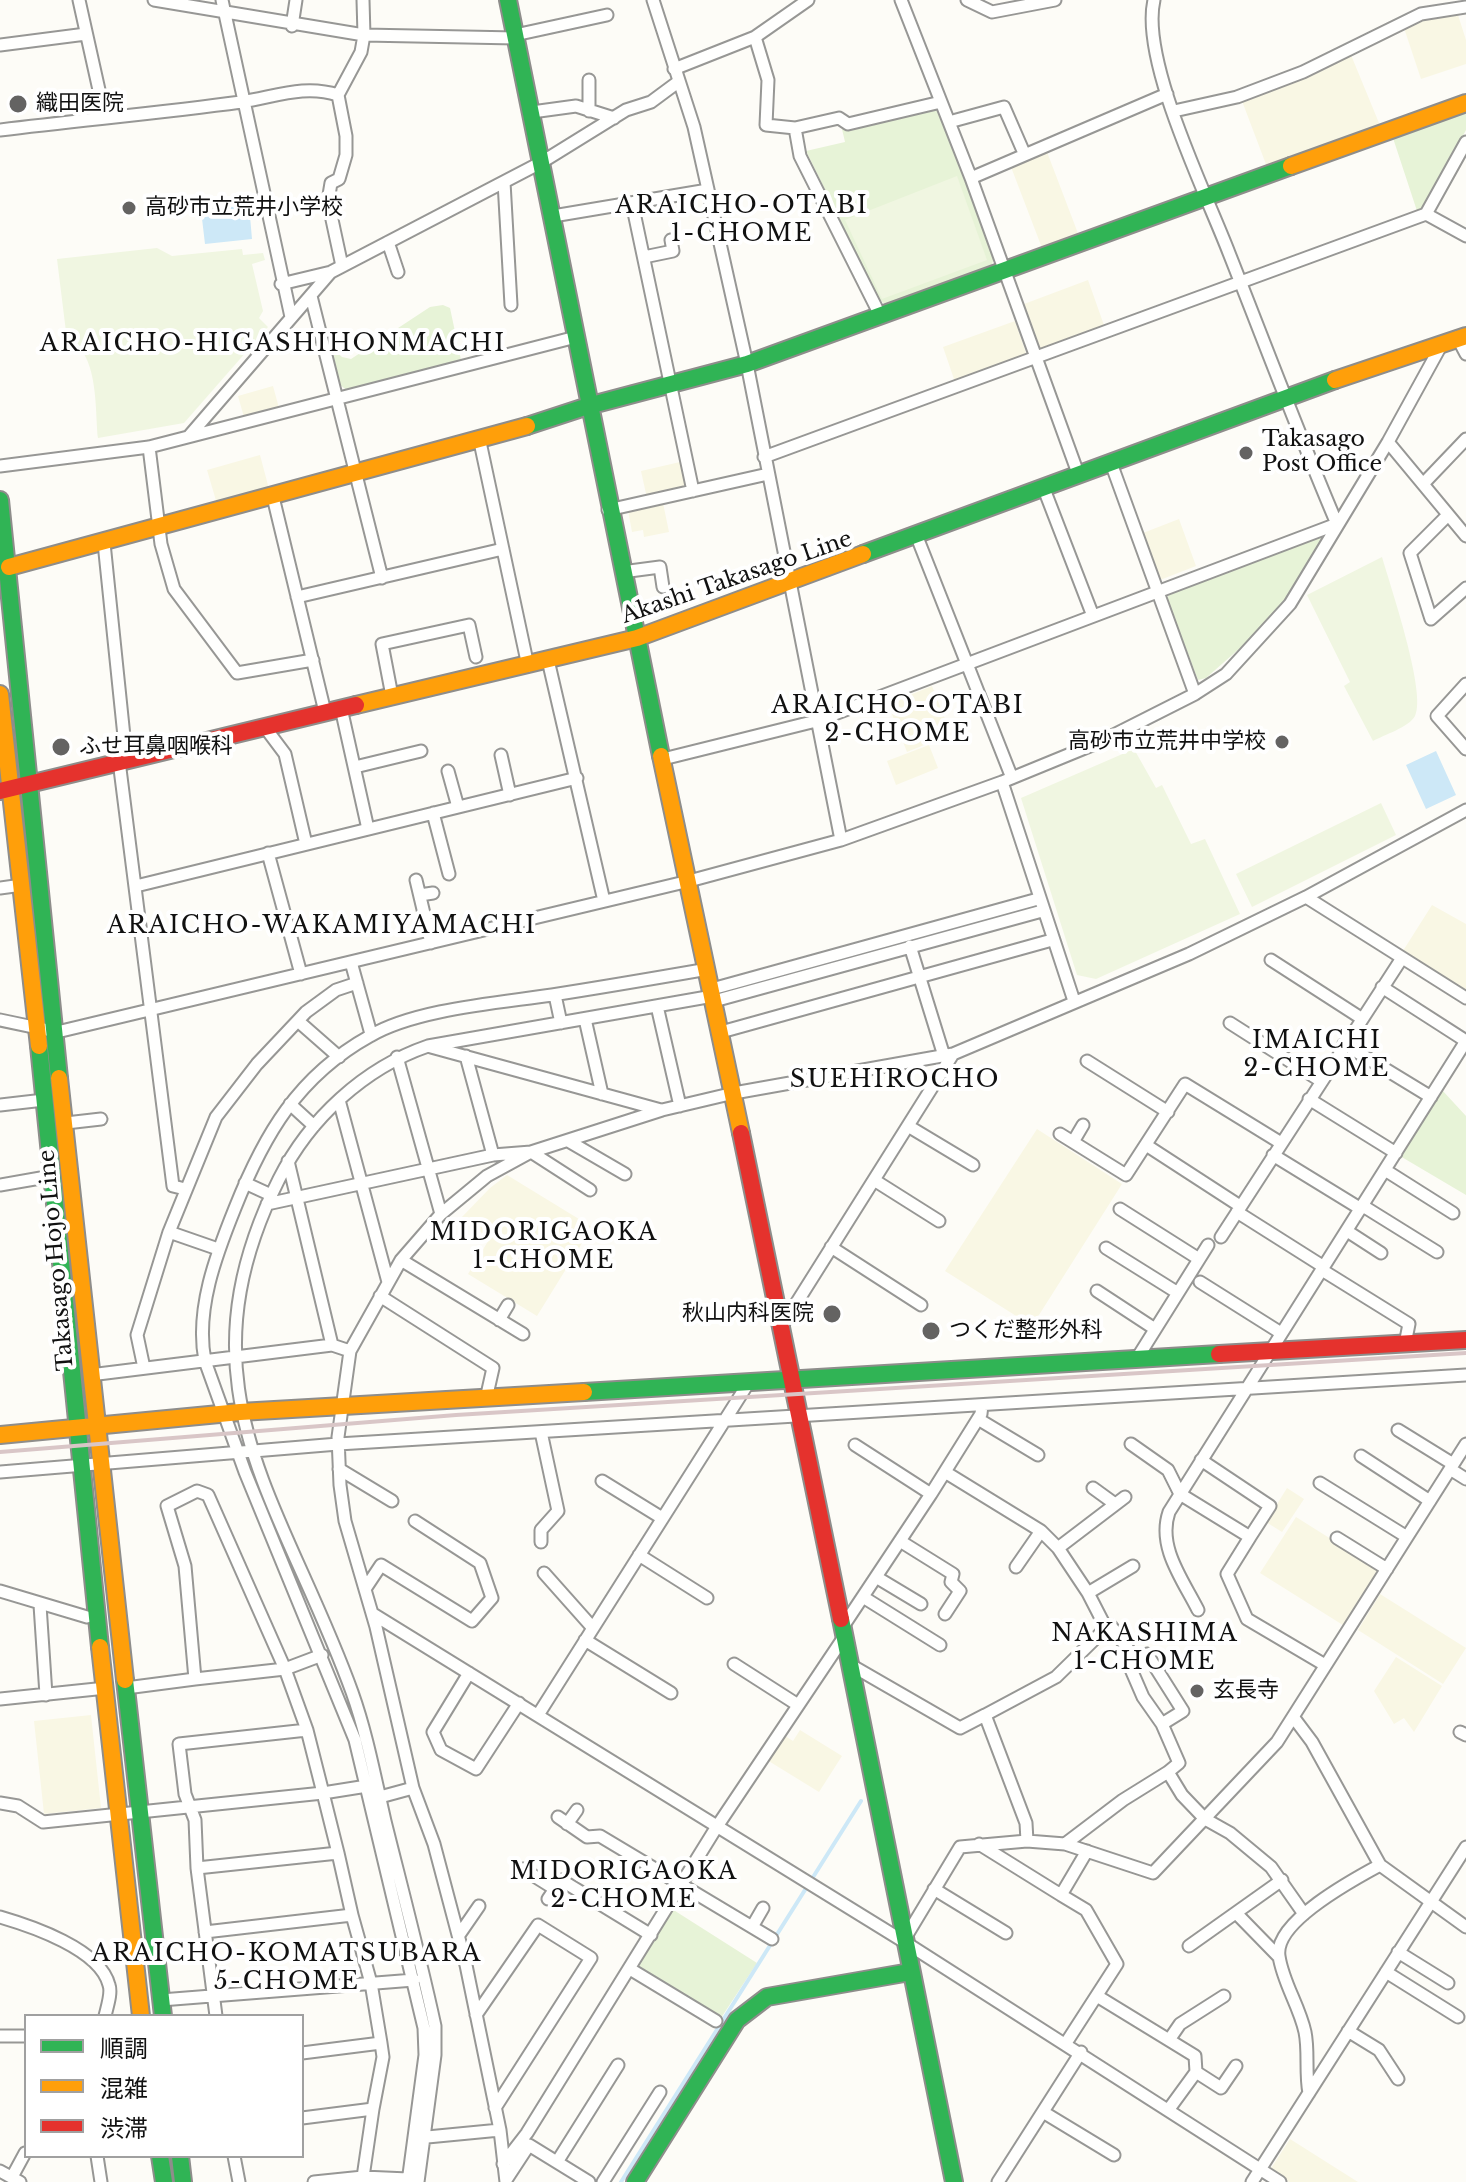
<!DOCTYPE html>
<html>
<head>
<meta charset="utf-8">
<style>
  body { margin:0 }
  #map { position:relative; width:1466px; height:2182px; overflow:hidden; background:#fdfcf7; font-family:"Libre Baskerville","Noto Sans JP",serif }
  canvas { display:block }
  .legend { position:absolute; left:24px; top:2014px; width:280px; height:144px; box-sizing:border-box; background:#fff; border:2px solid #a0a0a0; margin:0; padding:10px 14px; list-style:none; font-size:24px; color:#111 }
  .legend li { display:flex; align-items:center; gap:16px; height:40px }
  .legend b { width:40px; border:2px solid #a0a0a0 }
</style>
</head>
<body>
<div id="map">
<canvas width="1466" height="2182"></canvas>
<ul class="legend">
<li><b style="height:10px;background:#30b455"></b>順調</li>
<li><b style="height:10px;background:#ff9f0a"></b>混雑</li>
<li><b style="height:10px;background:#e5322d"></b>渋滞</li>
</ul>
</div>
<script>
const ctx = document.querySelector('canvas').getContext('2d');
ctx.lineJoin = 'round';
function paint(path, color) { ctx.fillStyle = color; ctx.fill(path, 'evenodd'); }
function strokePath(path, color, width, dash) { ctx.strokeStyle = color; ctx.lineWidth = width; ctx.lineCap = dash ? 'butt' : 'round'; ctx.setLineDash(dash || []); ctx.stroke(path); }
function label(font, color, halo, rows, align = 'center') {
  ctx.font = font + ' "Libre Baskerville","Noto Sans JP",serif'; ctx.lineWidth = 8; ctx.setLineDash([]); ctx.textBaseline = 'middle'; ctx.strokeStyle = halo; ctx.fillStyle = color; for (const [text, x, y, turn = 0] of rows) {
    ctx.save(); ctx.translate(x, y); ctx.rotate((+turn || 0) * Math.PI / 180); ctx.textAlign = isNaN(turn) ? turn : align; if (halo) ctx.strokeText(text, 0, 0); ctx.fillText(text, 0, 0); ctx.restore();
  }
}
paint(new Path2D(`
  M 1458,15 L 1466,40 L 1466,64 L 1421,79 L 1404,28 L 1420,19 Z
  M 1351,55 L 1379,123 L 1377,128 L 1267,167 L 1242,101 L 1324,70 Z
  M 1047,152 L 1079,236 L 1042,248 L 1011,167 Z
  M 1088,280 L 1105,328 L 1041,351 L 1024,304 Z
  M 1015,321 L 1027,356 L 955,382 L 943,347 Z
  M 273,386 L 279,408 L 244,417 L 238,396 Z
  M 260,455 L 269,489 L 217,504 L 207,470 Z
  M 680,462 L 686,489 L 647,498 L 641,471 Z
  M 663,503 L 669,532 L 644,537 L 643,530 L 632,532 L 628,510 Z
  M 1179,519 L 1196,566 L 1160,580 L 1143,533 Z
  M 932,686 L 951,734 L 907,752 L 888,704 Z
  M 929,745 L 938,768 L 896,785 L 887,761 Z
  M 1432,905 L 1466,924 L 1466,995 L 1401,954 Z
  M 1037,1129 L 1122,1184 L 1032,1326 L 945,1271 Z
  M 507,1175 L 592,1227 L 537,1316 L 468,1274 L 490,1238 L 460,1219 L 490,1188 Z
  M 1287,1488 L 1304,1499 L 1282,1532 L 1266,1522 Z
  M 1296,1517 L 1382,1571 L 1346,1627 L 1260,1573 Z
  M 1380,1594 L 1466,1648 L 1443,1684 L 1358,1630 Z
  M 1396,1657 L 1442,1686 L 1414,1732 L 1404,1718 L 1394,1724 L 1374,1691 Z
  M 91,1715 L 101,1808 L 44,1814 L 34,1721 Z
  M 800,1730 L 842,1756 L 819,1792 L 767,1760 L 782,1734 L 793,1741 Z
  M 1290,2139 L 1358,2182 L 1289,2182 L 1270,2170 Z`), '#f9f7e4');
paint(new Path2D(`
  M 934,107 L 941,112 L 994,258 L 991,267 L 887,306 L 879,299 L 806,151 L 845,142 L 842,129 Z
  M 1466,108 L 1466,130 L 1425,208 L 1417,211 L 1392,135 Z
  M 443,305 L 450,308 L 461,360 L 348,391 L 340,385 L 332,348 L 342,357 L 351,359 L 430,307 Z
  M 1320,534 L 1323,539 L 1287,598 L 1248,641 L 1206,678 L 1198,680 L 1167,599 L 1169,594 Z
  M 1442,1090 L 1466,1116 L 1466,1195 L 1400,1156 Z
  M 672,1909 L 757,1963 L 719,2021 L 635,1967 Z`), '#e7f3d7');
paint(new Path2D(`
  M 957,176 L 987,260 L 882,299 L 845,220 Z
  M 157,248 L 172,256 L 242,249 L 243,255 L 263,253 L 265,260 L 252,264 L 263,311 L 259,318 L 268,327 L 184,423 L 98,438 C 95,410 99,350 67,340 L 57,259 Z
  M 1382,557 C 1390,585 1427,693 1415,716 C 1409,727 1384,735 1373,741 L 1344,686 L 1350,682 L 1307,595 Z
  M 1134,749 L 1156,788 L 1162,785 L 1191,844 L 1205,839 L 1240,914 L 1096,979 L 1077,975 L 1021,798 Z
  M 1381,803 L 1396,835 L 1252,907 L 1236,874 Z`), '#f0f6e1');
paint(new Path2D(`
  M 249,205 L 252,239 L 205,244 L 201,210 Z
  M 1436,751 L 1456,795 L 1426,809 L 1406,765 Z`), '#cde8f7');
strokePath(new Path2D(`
  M 621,2182 L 861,1801`), '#cde8f7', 4);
const street = new Path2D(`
  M 79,0 L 105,117
  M 154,0 L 364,35 L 516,38
  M 222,0 L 291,317
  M 653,0 L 694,127 L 747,364 L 841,840
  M 901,0 L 971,178 L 1079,476
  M 967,0 L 992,12 L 1055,0
  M 292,26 L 296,0
  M 515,35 L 607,15
  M 755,37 L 768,80 L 766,125 L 795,128
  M 0,45 L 86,34
  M 674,69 L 755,37 L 808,0
  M 589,111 L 589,80
  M 1174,111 L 1237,97 L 1303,72 L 1421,14 L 1466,7
  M 532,112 L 576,106 L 614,118
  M 949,122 L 1004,107 L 1024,153
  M 0,130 C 80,120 161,113 241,102 C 275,97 304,84 338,95
  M 971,178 L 1167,94
  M 504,182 L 511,305
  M 632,203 L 693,491
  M 1426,214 L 1466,236
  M 553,216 L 708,190
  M 388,242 L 398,272
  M 644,257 L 673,251 L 671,240
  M 342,266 L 328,201 L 331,183 L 339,179 L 346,155 L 346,136 L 338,95 L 361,52 L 364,35 L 363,0
  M 281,284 L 331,272 L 542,162 L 626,110 L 651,102 L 678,82
  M 311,296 L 382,578
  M 879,313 L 800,156 L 795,128 L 839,118 L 848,124 L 941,102
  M 1457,337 L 1466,354
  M 190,435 L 330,273
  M 480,442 L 528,666
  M 1388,442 L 1466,536
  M 149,447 L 161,544 L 174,589 L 237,673 L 313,660
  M 764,457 L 1426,214 L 1466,142
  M 1111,463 L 1195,694
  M 0,466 L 149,447 L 576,337
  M 1423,484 L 1466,439
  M 1044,489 L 1093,616
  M 273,497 L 325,712
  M 608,510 L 768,474
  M 1448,515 L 1410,553 L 1431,619 L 1466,588
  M 917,537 L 1012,778
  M 104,543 L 125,746 L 119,761 L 173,1186 L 185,1189
  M 622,572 L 660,567 L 663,587
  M 297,597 L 503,549
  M 548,660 L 604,901
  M 1466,684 L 1437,716 L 1466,749
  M 392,696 L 382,644 L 469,625 L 476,657
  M 341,708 L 368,829
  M 264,726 L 285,754 L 306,844
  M 501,755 L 510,795
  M 663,759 L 816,721 L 1337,524 C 1299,435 1265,344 1229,253 C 1206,193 1140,60 1154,0
  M 355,767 L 421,751
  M 448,771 L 458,807
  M 1002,782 L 1074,1001
  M 433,813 L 449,874
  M 268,853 L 301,974
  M 416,880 L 431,943
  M 136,886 L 577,778
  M 0,888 L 22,885
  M 420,895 L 433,893
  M 1306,897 L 1466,998
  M 910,946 L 944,1056
  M 1271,960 L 1361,1018
  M 351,962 L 371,1034
  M 1382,987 L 1466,1041
  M 712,989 L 1038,899
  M 555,995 L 561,1023
  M 714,1001 L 1042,911
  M 657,1006 L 680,1106
  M 585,1019 L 602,1094
  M 0,1020 L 57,1032 L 689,881 L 841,840 L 1002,782 L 1102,741 L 1195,694 L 1226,674 L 1290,604 L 1388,442 L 1443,342
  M 298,1021 L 339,1057
  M 1230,1023 L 1321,1081
  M 721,1032 L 1052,940
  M 1344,1044 L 1431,1097
  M 431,1047 L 661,1110
  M 466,1056 L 493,1155
  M 397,1057 L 441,1214
  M 1087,1061 L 1168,1112
  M 1309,1099 L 1396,1153
  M 339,1100 L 388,1282
  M 290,1104 L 314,1126
  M 0,1105 L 44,1100
  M 66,1123 L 101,1119
  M 908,1126 L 973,1165
  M 1060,1134 L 1126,1175 L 1185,1084 L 1281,1143
  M 570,1142 L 625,1174
  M 1073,1142 L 1083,1125
  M 1146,1145 L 1240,1206
  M 1273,1155 L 1361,1209
  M 288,1161 L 332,1345
  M 1385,1170 L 1453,1213
  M 874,1180 L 939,1221
  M 245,1183 L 271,1195
  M 0,1185 L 52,1176
  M 267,1204 L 493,1155 L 531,1152 L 590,1190
  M 1363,1206 L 1437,1252
  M 1120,1209 L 1199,1259
  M 1237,1212 L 1324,1267
  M 1347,1231 L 1381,1253
  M 169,1232 L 218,1249
  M 1221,1237 L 1402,958
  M 831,1247 L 921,1305
  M 1106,1248 L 1178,1293
  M 401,1260 L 523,1334
  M 1322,1270 L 1409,1324 L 1405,1344
  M 1200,1282 L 1281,1333
  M 1097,1291 L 1155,1329
  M 380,1296 L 493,1368 L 486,1399
  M 499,1320 L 508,1305
  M 782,1326 L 953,1054
  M 1136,1360 L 1208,1245
  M 144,1368 L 137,1335 L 169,1232 L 216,1117 L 257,1064 L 306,1012 L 336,990 L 357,983
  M 90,1375 L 332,1345 L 350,1351
  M 978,1419 L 1038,1455
  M 1398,1430 L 1453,1464
  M 541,1432 L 558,1511 L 541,1530 L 541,1542
  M 1131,1444 L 1168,1470 L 1180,1494 L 1250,1537 L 1270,1506 L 1201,1460
  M 1361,1456 L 1430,1501
  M 339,1469 L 392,1501
  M 1450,1469 L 1466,1479
  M 0,1472 L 338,1444 L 1466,1375
  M 945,1472 L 1041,1531 L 1016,1567
  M 602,1481 L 662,1518
  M 1320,1483 L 1407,1537
  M 1093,1488 L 1115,1504
  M 197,1491 L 208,1495 L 285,1669 L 195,1679 L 185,1566 L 167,1506 Z
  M 931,1494 L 981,1414 L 982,1405
  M 1041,1531 L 1058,1548 L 1125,1497
  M 1250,1537 L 1227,1574 L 1247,1619 L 1325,1665
  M 1337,1538 L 1387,1569
  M 900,1541 L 953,1574 L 951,1582 L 960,1591 L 945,1614
  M 1058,1548 L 1088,1593 L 1133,1566
  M 639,1555 L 707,1598
  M 544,1573 L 592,1627
  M 876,1577 L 921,1604
  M 365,1589 L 381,1565 L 472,1621 L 492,1598 L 480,1563 L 415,1521
  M 0,1591 L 87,1617
  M 1088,1593 L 1106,1628 L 1111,1626 L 1136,1660
  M 863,1597 L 940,1645
  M 40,1605 L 46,1695
  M 1198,1610 C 1183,1580 1157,1547 1169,1512 L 1466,1041
  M 373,1614 L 903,1941 L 1280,2182
  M 842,1628 L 931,1494 L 855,1445
  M 585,1640 L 671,1693
  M 734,1664 L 798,1705
  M 849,1664 L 960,1728 L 985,1715 L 1026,1823 L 1027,1841
  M 469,1673 L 433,1732 L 441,1750 L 476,1769 L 519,1703
  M 126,1688 L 195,1679
  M 0,1699 L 106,1688
  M 538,1715 L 749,1382
  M 985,1715 L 1056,1677 L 1106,1628
  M 1294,1718 L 1312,1742 L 1380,1865 L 1466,1927
  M 1162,1724 L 1143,1697 L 1130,1667 L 1147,1654 L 1183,1711 L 1162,1724 L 1179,1763 L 1168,1772
  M 307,1730 L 285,1669 L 322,1655
  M 1460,1732 L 1466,1735
  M 380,1797 L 413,1788
  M 0,1803 L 18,1806 L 43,1822 L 323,1793 L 338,1853
  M 558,1817 L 587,1837 L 600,1836 L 772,1939
  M 567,1824 L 577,1810
  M 979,1844 L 1061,1895 L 1087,1851
  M 1065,1844 L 1123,1800 L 1168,1772 L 1182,1795 L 1205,1819 L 1230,1833 L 1271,1867 L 1304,1914
  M 197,1868 L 338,1853 L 352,1915
  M 523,1869 L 555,1889
  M 934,1889 L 1006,1933
  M 1061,1895 L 1086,1910 L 1117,1964 L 1066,2043
  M 548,1899 L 561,1880 L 651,1935
  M 1237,1914 L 1278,1956
  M 0,1917 C 31,1926 100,1949 109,1985 C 112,1993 107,2007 105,2016
  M 752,1927 L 763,1908
  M 205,1932 L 352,1915 L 371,1983 L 381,2043
  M 459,1935 L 479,1906
  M 904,1940 L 960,1847 L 1027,1841 L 1065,1844 L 1153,1873 L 1277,1742 L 1466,1444
  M 1189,1946 L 1282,1880
  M 1398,1952 L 1448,1983
  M 630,1969 L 716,2021
  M 1386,1972 L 1458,2017
  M 1097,1996 L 1195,2056 L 1196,2072 L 1221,2088 L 1236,2066
  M 161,2000 L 414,1980
  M 476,2015 L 538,1925 L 591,1958 L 495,2108
  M 216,2016 L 197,1868 L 195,1820 L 185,1794 L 179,1744 L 307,1730 L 323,1793 L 367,1786
  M 1348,2031 L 1379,2050 L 1398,2079
  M 0,2036 L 26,2036
  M 1169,2040 L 1180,2024 L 1224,1996
  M 302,2053 L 381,2043 L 383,2057 L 373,2109
  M 1309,2093 C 1305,2073 1309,2051 1305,2032 C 1299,2005 1283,1983 1279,1956 C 1274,1922 1354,1879 1380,1865
  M 1169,2109 L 1196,2072
  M 1043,2112 L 1114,2155
  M 302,2118 L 373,2109 L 363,2177 L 314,2182
  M 417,2138 L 500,2130
  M 97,2156 L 101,2182
  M 234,2156 L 239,2182
  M 557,2162 L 618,2065
  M 503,2164 L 527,2133 L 716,1828 L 844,1637
  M 0,2171 L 20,2182
  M 12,2177 L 25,2153
  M 506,2180 L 529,2145 L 589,2182
  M 362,2182 L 363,2177 L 408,2179
  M 408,2182 L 425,2055 L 424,2028 L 355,1740 L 245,1472 L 205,1361 C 195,1310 216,1255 235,1208 C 264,1135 298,1076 370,1036 C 416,1009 499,1003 552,995 C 604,987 656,978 708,969
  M 418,2182 L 435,2055 L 435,2026 C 420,1957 402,1889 385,1821 C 375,1778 367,1734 352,1692 C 283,1501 174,1389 279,1179 C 309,1119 364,1068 428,1046 L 713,996
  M 506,2182 L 500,2130 L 466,1965 L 434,1844 L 413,1788 L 376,1627 L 345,1521 L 340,1485 L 338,1437 L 350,1351 L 401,1260 L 441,1214 L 487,1176 L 531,1152 L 662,1110 L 734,1093 L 953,1054 L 1189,954 L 1306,897 L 1466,810
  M 603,2182 L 660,2092
  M 998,2182 L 1081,2052
  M 1252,2182 L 1466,1847`);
const fast = new Path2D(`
  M 508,0 L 661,756
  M 527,426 L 588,406 L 747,364 L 1291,166
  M 0,500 L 59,1078
  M 863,554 L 1335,380
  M 39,1046 L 100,1647
  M 584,1392 L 1219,1354
  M 841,1619 L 954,2182
  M 125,1680 L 163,2016
  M 160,2156 L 164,2182
  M 180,2156 L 183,2182
  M 635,2182 L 737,2020 L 767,1997 L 910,1972`);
const slow = new Path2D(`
  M 1291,166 L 1466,103
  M 1335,380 L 1466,336
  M 9,567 L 527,426
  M 0,694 L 39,1046
  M 356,705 L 637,638 L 863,554
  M 661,756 L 741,1133
  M 59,1078 L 125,1680
  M 0,1435 L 240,1412 L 584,1392
  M 100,1647 L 141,2016`);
const jam = new Path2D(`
  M 0,791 L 356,705
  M 741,1133 L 841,1619
  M 1219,1354 L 1466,1340`);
strokePath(street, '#979795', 15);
strokePath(fast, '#8e8d8b', 20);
strokePath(slow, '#8e8d8b', 20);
strokePath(jam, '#8e8d8b', 20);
strokePath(street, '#fffffe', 11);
strokePath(fast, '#30b455', 16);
strokePath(slow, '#ff9f0a', 16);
strokePath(jam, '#e5322d', 16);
strokePath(new Path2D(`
  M 0,1452 L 456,1415 L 1466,1353`), '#d9c6c7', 4);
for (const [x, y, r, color] of [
  [18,104,10,"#646362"],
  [129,208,8,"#646362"],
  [1246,453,8,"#646362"],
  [1282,742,8,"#646362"],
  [61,747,10,"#646362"],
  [832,1314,10,"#646362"],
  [931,1331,10,"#646362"],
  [1197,1691,8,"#646362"]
]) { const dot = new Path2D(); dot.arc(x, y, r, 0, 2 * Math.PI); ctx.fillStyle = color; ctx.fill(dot); strokePath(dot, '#fff', 3); }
label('22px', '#111', '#fff', [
  ["織田医院",36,104],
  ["高砂市立荒井小学校",145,208],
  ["Takasago",1262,440],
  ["Post Office",1262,465],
  ["高砂市立荒井中学校",1266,742,"right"],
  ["ふせ耳鼻咽喉科",79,747],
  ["秋山内科医院",814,1314,"right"],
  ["つくだ整形外科",949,1331],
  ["玄長寺",1213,1691]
], 'left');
label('22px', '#111', '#fff', [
  ["Akashi Takasago Line",737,578,-19],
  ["Takasago Hojo Line",57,1260,-95]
]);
ctx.letterSpacing = '2px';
label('24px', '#111', '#fff', [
  ["ARAICHO-OTABI",742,206],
  ["1-CHOME",742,234],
  ["ARAICHO-HIGASHIHONMACHI",273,344],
  ["ARAICHO-OTABI",898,706],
  ["2-CHOME",898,734],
  ["ARAICHO-WAKAMIYAMACHI",322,926],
  ["IMAICHI",1317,1041],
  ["2-CHOME",1317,1069],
  ["SUEHIROCHO",895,1080],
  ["MIDORIGAOKA",544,1233],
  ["1-CHOME",544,1261],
  ["NAKASHIMA",1145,1634],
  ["1-CHOME",1145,1662],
  ["MIDORIGAOKA",624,1872],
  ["2-CHOME",624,1900],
  ["ARAICHO-KOMATSUBARA",287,1954],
  ["5-CHOME",287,1982]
]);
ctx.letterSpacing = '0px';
</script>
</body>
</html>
